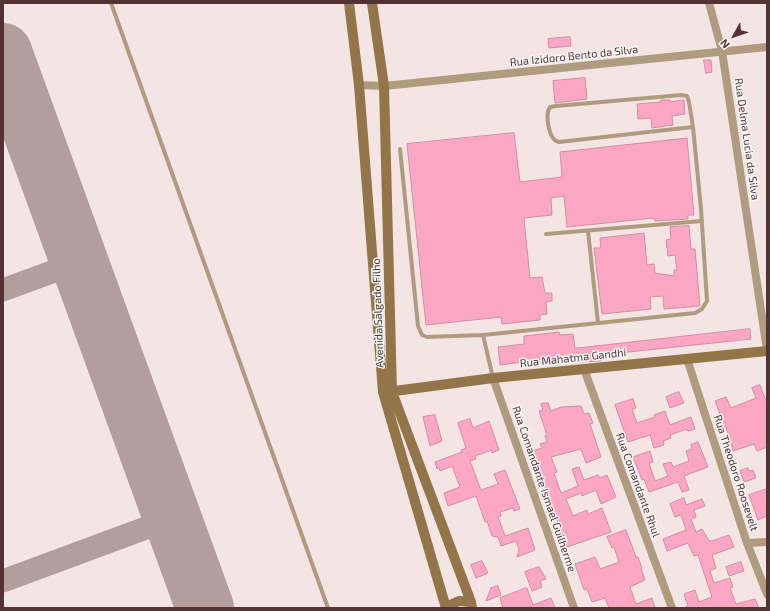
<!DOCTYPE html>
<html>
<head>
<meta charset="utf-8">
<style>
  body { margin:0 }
  #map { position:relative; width:770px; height:611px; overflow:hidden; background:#f4e4e4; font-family:"Exo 2",sans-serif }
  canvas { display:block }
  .frame { position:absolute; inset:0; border:4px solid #513333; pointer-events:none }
  .north { position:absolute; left:714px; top:16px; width:40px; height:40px; -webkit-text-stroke:3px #f6f6f6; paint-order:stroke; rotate:230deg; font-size:11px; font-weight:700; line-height:16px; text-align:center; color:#513333 }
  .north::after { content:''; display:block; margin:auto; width:14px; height:18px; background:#513333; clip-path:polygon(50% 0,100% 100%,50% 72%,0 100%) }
</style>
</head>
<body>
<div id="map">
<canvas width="770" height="611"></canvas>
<div class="frame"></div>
<div class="north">N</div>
</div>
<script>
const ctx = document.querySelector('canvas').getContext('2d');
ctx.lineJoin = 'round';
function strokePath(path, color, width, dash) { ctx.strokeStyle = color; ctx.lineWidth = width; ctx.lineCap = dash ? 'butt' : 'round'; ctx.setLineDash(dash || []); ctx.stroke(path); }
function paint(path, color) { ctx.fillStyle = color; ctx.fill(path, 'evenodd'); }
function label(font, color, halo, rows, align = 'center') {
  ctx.font = font + ' "Exo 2",sans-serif'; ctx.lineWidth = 3; ctx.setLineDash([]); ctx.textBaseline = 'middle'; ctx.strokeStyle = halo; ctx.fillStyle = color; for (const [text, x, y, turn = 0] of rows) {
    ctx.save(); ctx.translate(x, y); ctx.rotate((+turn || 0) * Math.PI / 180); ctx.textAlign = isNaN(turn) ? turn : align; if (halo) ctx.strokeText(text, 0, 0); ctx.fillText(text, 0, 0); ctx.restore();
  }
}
strokePath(new Path2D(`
  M 3,290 L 79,262
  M 3,581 L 173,518`), '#b39e9e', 23);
strokePath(new Path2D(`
  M 3,52 L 205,608`), '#b39e9e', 58);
const building = new Path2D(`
  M 570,37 L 571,46 L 549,48 L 548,39 Z
  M 704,60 L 711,60 L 712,72 L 706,73 Z
  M 585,78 L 587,99 L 555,103 L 553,81 Z
  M 661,100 L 670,100 L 670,102 L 684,100 L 685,114 L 672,116 L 673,125 L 652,128 L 651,118 L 638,119 L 637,104 L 661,102 Z
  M 514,133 L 520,182 L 562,177 L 560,152 L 687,138 L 694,215 L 688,215 L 688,219 L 655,221 L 654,218 L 567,227 L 564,196 L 551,198 L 552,215 L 524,218 L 530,278 L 542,277 L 545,293 L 552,293 L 552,301 L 546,302 L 547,314 L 540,315 L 540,320 L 502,324 L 501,317 L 426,325 L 407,144 Z
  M 689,226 L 691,249 L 695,249 L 700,306 L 664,309 L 663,296 L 650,297 L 651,309 L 602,314 L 594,248 L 601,248 L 600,238 L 644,233 L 647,265 L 654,264 L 655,273 L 674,276 L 674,270 L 677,270 L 675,255 L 668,256 L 666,240 L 671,239 L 670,227 Z
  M 750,329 L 751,339 L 600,355 L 601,361 L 577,362 L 576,355 L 500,365 L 498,347 L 524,344 L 524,336 L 559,332 L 560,335 L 573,334 L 575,348 Z
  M 760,385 L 767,403 L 767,447 L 757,451 L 754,444 L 733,451 L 726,427 L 719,428 L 715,416 L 720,414 L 715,401 L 726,397 L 731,408 L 756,398 L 752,388 Z
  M 679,392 L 684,403 L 670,408 L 666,397 Z
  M 633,399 L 636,408 L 632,409 L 637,423 L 655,417 L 654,415 L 665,411 L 670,425 L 691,417 L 695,429 L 688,431 L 687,429 L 670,435 L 671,438 L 663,441 L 664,445 L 654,448 L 650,435 L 628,442 L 615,405 Z
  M 548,403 L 551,411 L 561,407 L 581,406 L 584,414 L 589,413 L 593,423 L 590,424 L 601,457 L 586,463 L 581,449 L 551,457 L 557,472 L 554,473 L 561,493 L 578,486 L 572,469 L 579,467 L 584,480 L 598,475 L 600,478 L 607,475 L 616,497 L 601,504 L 596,490 L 582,496 L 581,493 L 566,499 L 573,516 L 587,510 L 588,514 L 602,508 L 611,532 L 567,547 L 532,451 L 542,448 L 540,444 L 547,442 L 545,436 L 547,435 L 539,411 L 543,410 L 541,404 Z
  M 435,415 L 442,441 L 430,446 L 423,417 Z
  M 470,419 L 473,428 L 489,421 L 499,450 L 492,453 L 492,450 L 475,456 L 476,459 L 470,461 L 481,490 L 498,484 L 494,474 L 505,470 L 520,509 L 514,511 L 513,508 L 500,512 L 501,516 L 498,517 L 504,533 L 505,536 L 528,528 L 535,550 L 517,557 L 519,550 L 516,541 L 501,546 L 498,537 L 492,536 L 487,521 L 485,522 L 476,496 L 448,506 L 444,493 L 460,487 L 452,466 L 440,471 L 439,468 L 437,469 L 435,462 L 462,452 L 461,450 L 466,448 L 458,423 Z
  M 698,442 L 708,467 L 684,476 L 689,490 L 682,492 L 678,482 L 649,492 L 644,479 L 642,480 L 633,457 L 650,451 L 653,462 L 649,463 L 655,481 L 668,476 L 663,464 L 671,462 L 673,467 L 689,461 L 686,451 L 692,449 L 691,445 Z
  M 748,468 L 749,471 L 753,470 L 756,478 L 744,482 L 740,471 Z
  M 767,489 L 767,516 L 758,520 L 749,495 Z
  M 684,498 L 686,505 L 702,499 L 705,506 L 694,510 L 696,517 L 691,519 L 696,532 L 702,529 L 709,541 L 712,541 L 729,535 L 734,547 L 712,555 L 716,568 L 710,571 L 714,583 L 730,578 L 733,587 L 730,588 L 736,604 L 755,599 L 759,608 L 684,608 L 688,606 L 684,594 L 695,590 L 699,602 L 712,597 L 698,555 L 694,556 L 688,543 L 667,551 L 663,539 L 686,530 L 681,515 L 675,517 L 670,504 Z
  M 626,530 L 636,557 L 638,557 L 642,568 L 641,569 L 645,580 L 630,587 L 636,604 L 652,598 L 655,608 L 609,608 L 605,598 L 592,602 L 587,589 L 584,590 L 575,564 L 595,557 L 600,569 L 619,562 L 614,547 L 612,548 L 607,537 Z
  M 482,561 L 488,573 L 476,578 L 471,565 Z
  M 741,562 L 744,571 L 729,576 L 726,567 Z
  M 539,567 L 546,579 L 540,581 L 542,587 L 532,591 L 525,572 Z
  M 498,586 L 501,595 L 486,601 L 491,588 Z
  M 527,588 L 533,605 L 551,598 L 555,608 L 503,608 L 500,598 Z`);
paint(building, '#fba7c3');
strokePath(building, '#d18da4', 1);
strokePath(new Path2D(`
  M 111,3 L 328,608
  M 400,149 L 418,326 L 422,335 L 427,337 L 483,335 L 695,313 L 702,309 L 707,301 L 701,209 L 693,127 L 689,102 L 687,96 L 681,95 L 556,106 L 550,107 C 545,114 548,140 559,142 L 693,127
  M 588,231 L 598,323
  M 546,234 L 702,221
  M 483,335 L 493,378`), '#af9b7e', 4);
strokePath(new Path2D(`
  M 709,3 L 722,51 L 767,350
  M 359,85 L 384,86 L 767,47
  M 687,359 L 747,543 L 767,594
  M 584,369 L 672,608
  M 493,378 L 574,608
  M 747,543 L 767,542`), '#af9b7e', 8);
strokePath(new Path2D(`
  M 349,3 L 359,85 L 383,392 L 446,608
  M 372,3 L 384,86 L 392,392 L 471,602 L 472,608
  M 387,392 L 493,378 L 767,351
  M 446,607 L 459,601 L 471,602`), '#927548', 10);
label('11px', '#513333', '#f6f6f6', [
  ["Rua Izidoro Bento da Silva",574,56,-6],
  ["Rua Delma Lucia da Silva",747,139,82],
  ["Avenida Salgado Filho",378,313,-92],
  ["Rua Mahatma Gandhi",573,358,-6],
  ["Rua Theodoro Roosevelt",736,473,72],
  ["Rua Comandante Rhul",638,485,70],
  ["Rua Comandante Ismael Guilherme",544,489,71]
]);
</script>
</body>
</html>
